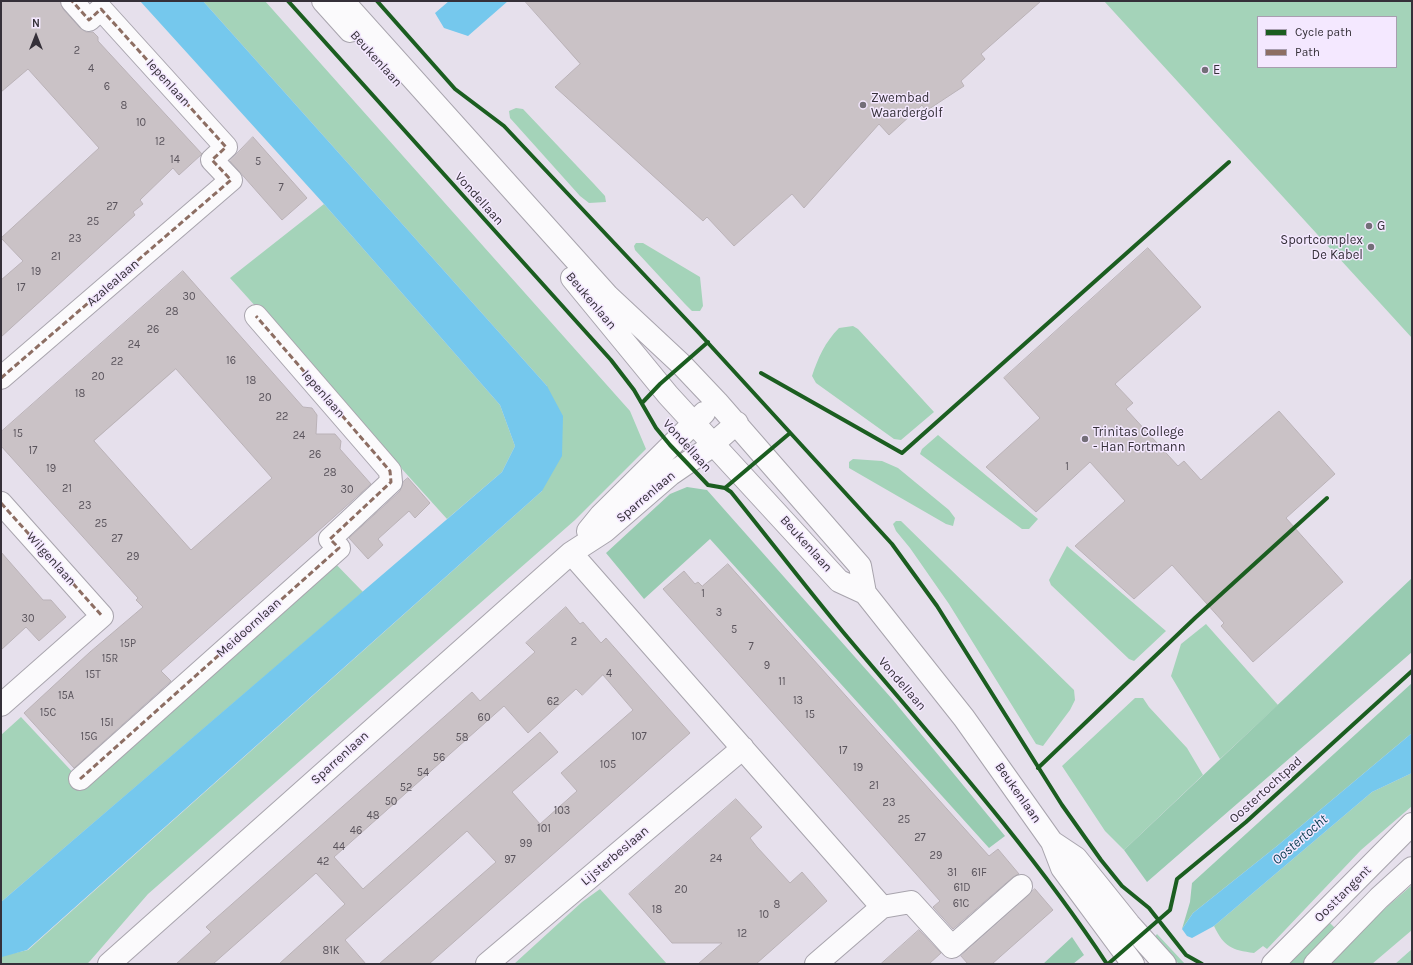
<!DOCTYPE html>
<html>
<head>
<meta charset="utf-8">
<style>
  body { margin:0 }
  #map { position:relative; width:1413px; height:965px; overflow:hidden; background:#e6e0ec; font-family:Karla,sans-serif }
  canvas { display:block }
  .frame { position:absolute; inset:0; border:2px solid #353039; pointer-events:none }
  .legend { position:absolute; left:1257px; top:16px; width:140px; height:52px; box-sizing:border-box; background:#f4e8ff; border:1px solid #a89eb0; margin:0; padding:5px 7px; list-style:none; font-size:12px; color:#353039 }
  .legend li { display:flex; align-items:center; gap:8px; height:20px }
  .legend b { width:20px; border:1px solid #a89eb0 }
  .north { position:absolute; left:16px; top:16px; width:40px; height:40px; -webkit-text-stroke:3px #f4e8ff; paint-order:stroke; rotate:0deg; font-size:11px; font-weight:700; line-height:16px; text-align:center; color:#353039 }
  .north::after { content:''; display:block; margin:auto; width:14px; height:18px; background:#353039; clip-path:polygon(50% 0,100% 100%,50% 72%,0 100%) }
</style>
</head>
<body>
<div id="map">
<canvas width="1413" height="965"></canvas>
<div class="frame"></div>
<ul class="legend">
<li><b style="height:5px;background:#1b5e20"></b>Cycle path</li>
<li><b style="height:5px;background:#8d6e63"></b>Path</li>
</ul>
<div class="north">N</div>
</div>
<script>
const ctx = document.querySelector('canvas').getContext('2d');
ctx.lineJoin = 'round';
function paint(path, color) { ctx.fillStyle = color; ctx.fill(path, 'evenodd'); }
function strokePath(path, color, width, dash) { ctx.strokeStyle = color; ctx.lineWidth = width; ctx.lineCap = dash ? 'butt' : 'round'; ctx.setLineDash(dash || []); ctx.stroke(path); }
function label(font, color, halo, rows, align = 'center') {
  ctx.font = font + ' Karla,sans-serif'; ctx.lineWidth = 3; ctx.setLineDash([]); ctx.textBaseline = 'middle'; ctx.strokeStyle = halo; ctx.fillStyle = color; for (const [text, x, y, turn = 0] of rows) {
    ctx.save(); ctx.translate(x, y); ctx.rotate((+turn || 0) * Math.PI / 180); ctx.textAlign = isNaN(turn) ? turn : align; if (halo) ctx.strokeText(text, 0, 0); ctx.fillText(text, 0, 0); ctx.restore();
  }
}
paint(new Path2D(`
  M 203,1 L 265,1 L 630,411 L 646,449 L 575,520 L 148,894 L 90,961 L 87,964 L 1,964 L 1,956 L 28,950 L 542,491 L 547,386 Z
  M 1104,1 L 1412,1 L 1412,338 ZM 1258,17 L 1396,17 L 1396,67 L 1258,67 Z
  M 516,108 L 523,109 L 594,184 L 605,196 L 606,202 L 589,203 L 580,196 L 510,118 L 509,111 Z
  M 324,204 L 500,405 L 515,446 L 502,472 L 447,519 L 230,278 Z
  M 636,243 L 643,243 L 700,277 L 703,306 L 700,311 L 692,311 L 685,304 L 635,250 L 634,246 Z
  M 853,326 L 858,329 L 934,412 L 901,440 L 894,439 L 816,383 L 812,376 C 818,358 825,342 839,328 Z
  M 938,435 L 1038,519 L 1029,529 L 1022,529 L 920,454 L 922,449 Z
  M 853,459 L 882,461 L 898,468 L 949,510 L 955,518 L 953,526 L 946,524 L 849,468 L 849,462 Z
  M 896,521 L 901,521 L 1074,690 L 1075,700 L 1070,710 L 1043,746 L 1036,744 L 949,604 L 910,548 L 896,531 L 893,524 Z
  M 1067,546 L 1166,631 L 1134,661 L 1129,659 L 1051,585 L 1049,580 Z
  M 328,556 L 363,592 L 1,902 L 1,735 L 21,717 L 78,778 Z
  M 1206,624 L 1278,705 L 1220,759 L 1171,676 L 1181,644 Z
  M 1135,698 L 1143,698 L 1149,707 L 1187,748 L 1203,775 L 1124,850 L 1105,831 L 1062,766 Z
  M 1412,773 L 1412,806 L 1361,850 L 1267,949 L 1263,946 L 1254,953 C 1232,950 1224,947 1214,926 L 1372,792 Z
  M 1412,885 L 1412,930 L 1372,964 L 1327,964 L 1357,933 Z
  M 600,889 L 667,964 L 514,964 L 582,902 Z
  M 1326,919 L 1336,929 L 1302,964 L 1281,964 Z
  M 1157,934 L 1185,964 L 1179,964 L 1153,939 Z
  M 1412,949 L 1412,964 L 1395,964 Z`), '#a4d3b9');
paint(new Path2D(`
  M 687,487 L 707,490 L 893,700 L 1005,836 L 989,848 L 710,539 L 644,599 L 606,553 L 670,494 Z
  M 1412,578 L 1412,652 L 1147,882 L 1124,850 Z
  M 1412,683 L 1412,733 L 1277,846 L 1193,913 L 1182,929 L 1190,902 L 1192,883 Z
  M 1072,937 L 1084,955 L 1073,964 L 1043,964 Z`), '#98cbb1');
paint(new Path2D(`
  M 140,1 L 203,1 L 547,386 L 563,416 L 562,456 L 542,491 L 27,950 L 2,957 L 1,956 L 1,902 L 502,472 L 515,446 L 500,405 L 324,204 Z
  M 449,1 L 508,1 L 468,36 L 444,28 L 435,13 Z
  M 1412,733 L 1412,773 L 1372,792 L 1214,926 L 1192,938 L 1187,936 L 1182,929 L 1193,913 L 1277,846 Z`), '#75c8ed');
const building = new Path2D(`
  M 1,1 L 60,1 L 63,9 L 80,28 L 86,32 L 93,32 L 98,37 L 98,41 L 202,154 L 179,175 L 173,168 L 140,200 L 143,204 L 133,212 L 135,215 L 1,337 L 1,280 L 23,261 L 1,238 L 99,148 L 28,69 L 1,92 Z
  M 525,1 L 1041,1 L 981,54 L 985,59 L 961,81 L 964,86 L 926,111 L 922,105 L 889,135 L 879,124 L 804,208 L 792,194 L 734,246 L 707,217 L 703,221 L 555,87 L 580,64 Z
  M 253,137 L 307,198 L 282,220 L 230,161 Z
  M 1148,248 L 1201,307 L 1115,384 L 1133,403 L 1126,409 L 1178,466 L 1184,461 L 1201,480 L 1279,411 L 1335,474 L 1286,518 L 1343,582 L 1253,662 L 1221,626 L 1224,623 L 1172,565 L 1134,599 L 1075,546 L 1125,501 L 1090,462 L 1036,512 L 986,467 L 1040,418 L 1004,378 Z
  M 183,271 L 303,407 L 312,408 L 317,415 L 316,434 L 335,434 L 341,441 L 340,449 L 371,484 L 161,671 L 171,681 L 74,768 L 24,713 L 90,652 L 143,607 L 136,600 L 138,598 L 1,446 L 1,432 ZM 176,369 L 272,478 L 191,550 L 94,441 Z
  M 408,478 L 430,503 L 415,518 L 409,511 L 378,539 L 383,545 L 368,559 L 349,538 L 400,491 L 403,482 Z
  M 1,552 L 43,600 L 51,600 L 66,617 L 39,641 L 26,627 L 1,650 Z
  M 728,564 L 989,856 L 998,849 L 1019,874 L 1013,877 L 953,929 L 933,907 L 940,901 L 663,589 L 684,571 L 695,584 L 698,582 L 702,586 Z
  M 566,607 L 580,624 L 583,622 L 601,643 L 606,638 L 690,733 L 429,964 L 379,964 L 496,862 L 467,831 L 345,940 L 366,964 L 279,964 L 345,904 L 316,873 L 213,964 L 176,964 L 211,932 L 206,927 L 453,709 L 472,692 L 480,701 L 535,652 L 526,643 ZM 603,675 L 633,710 L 561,773 L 577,791 L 540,824 L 512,792 L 558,752 L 540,732 L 363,889 L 334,857 L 504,706 L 528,733 L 576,689 L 582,695 Z
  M 736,799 L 762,827 L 750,838 L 757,847 L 790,883 L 802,872 L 827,901 L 756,964 L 698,964 L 722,943 L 672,943 L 629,894 Z
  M 1035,889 L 1053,910 L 992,964 L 968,964 L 961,956 Z
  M 919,930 L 941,953 L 929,964 L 881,964 Z`);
paint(building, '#cac2c6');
strokePath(building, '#bab2b7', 1);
const minor = new Path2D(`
  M 323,1 L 350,31
  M 343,1 L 608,296 L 682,365 L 717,402 L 860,566 L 865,593 L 964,718 L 1052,842 L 1062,868 L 1133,964
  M 572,278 L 668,395 L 839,581 L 865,593
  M 1,378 L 231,180 L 212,160 L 226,147 L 101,9 L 89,20 L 72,1
  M 1,503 L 102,616 L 1,705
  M 588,531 L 601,515 L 704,413
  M 571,553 L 882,907 L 816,964
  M 80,779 L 339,548 L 330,539 L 391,482 L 390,471 L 256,316
  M 1052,842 L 1076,858 L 1129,924 L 1165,964
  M 882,907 L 911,902 L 952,947 L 1021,886
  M 109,964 L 571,553 L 605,531 L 671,474 L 706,450 L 737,423
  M 487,964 L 743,748`);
const major = new Path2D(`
  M 1273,964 L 1412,824
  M 1315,964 L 1379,898 L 1412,868`);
strokePath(minor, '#a8a4ad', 24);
strokePath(major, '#a8a4ad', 24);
strokePath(minor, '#fbfafc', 22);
strokePath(major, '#fbfafc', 22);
strokePath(new Path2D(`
  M 1,378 L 231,180 L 212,160 L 226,147 L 101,9 L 89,20 L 72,1
  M 1,503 L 102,616
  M 80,779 L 339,548 L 330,539 L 391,482 L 390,471 L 256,316`), '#8d6e63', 3, [6, 3]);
strokePath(new Path2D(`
  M 288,1 L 611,360 L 634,390 L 656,428 L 670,445 L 708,485 L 725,488 L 731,492 C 769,539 805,586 843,632 C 934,740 1029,846 1107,964
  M 377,1 L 455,89 L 504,126 L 698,332 L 892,544 L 937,606 L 1062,805 L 1101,860 L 1122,886 L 1149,908 L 1186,955 L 1202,964
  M 761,373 L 902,453 L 1229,162
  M 642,403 L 660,384 L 708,342
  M 725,488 L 790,433
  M 1038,768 L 1195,618 L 1327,498
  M 1108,964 L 1170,910 L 1177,879 L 1246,822 L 1412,671`), '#1b5e20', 4);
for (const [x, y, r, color] of [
  [1205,70,4,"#736e78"],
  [863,105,4,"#736e78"],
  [1369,226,4,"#736e78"],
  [1371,247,4,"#736e78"],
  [1085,439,4,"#736e78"]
]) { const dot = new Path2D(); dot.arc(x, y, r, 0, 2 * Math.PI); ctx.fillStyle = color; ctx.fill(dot); strokePath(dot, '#f4e8ff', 1.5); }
label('11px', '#5a545c', null, [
  ["2",77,51],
  ["4",91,69],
  ["6",107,87],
  ["8",124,106],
  ["10",141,123],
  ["12",160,142],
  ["14",175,160],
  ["5",258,162],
  ["7",281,188],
  ["27",112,207],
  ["25",93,222],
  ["23",75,239],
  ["21",56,257],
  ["19",36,272],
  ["17",21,288],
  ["30",189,297],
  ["28",172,312],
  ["26",153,330],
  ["24",134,345],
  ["16",231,361],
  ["22",117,362],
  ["20",98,377],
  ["18",251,381],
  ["18",80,394],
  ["20",265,398],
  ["22",282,417],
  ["15",18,434],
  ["24",299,436],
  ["17",33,451],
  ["26",315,455],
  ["1",1067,467],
  ["19",51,469],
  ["28",330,473],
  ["21",67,489],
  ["30",347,490],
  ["23",85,506],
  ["25",101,524],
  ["27",117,539],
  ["29",133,557],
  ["1",703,594],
  ["3",719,613],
  ["30",28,619],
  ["5",734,630],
  ["2",574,642],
  ["15P",128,644],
  ["7",751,647],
  ["15R",110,659],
  ["9",767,666],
  ["4",609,674],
  ["15T",93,675],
  ["11",782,682],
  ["15A",66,696],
  ["13",798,701],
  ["62",553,702],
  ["15C",48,713],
  ["15",810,715],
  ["60",484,718],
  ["15I",107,723],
  ["15G",89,737],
  ["107",639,737],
  ["58",462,738],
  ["17",843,751],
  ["56",439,758],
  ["105",608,765],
  ["19",858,768],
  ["54",423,773],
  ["21",874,786],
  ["52",406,788],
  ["50",391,802],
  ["23",889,803],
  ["103",562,811],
  ["48",373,816],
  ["25",904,820],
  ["101",544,829],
  ["46",356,831],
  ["27",920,838],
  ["99",526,844],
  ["44",339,847],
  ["29",936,856],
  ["24",716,859],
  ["97",510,860],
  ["42",323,862],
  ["31",952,873],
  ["61F",979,873],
  ["61D",962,888],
  ["20",681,890],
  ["61C",961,904],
  ["8",777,905],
  ["18",657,910],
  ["10",764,915],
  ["12",742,934],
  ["81K",331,951]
]);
label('13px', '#353039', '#f4e8ff', [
  ["Beukenlaan",376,59,48],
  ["Iepenlaan",168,83,48],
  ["Vondellaan",479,199,48],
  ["Azalealaan",113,283,-41],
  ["Beukenlaan",591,301,50],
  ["Iepenlaan",323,394,49],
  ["Vondellaan",687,446,48],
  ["Sparrenlaan",646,497,-40],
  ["Beukenlaan",806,544,48],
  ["Wilgenlaan",51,559,48],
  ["Meidoornlaan",249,628,-42],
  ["Vondellaan",902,684,49],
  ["Sparrenlaan",340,758,-42],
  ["Oostertochtpad",1266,790,-42],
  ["Beukenlaan",1018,793,55],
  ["Lijsterbeslaan",615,856,-40],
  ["Oosttangent",1343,894,-45]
]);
label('13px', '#353039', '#f4e8ff', [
  ["E",1213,70],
  ["Zwembad",871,98],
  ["Waardergolf",871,113],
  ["G",1377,226],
  ["Sportcomplex",1363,240,"right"],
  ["De Kabel",1363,255,"right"],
  ["Trinitas College",1093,432],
  ["- Han Fortmann",1093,447]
], 'left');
label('italic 14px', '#063c50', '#f4e8ff', [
  ["Oostertocht",1300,840,-41]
]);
</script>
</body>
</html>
